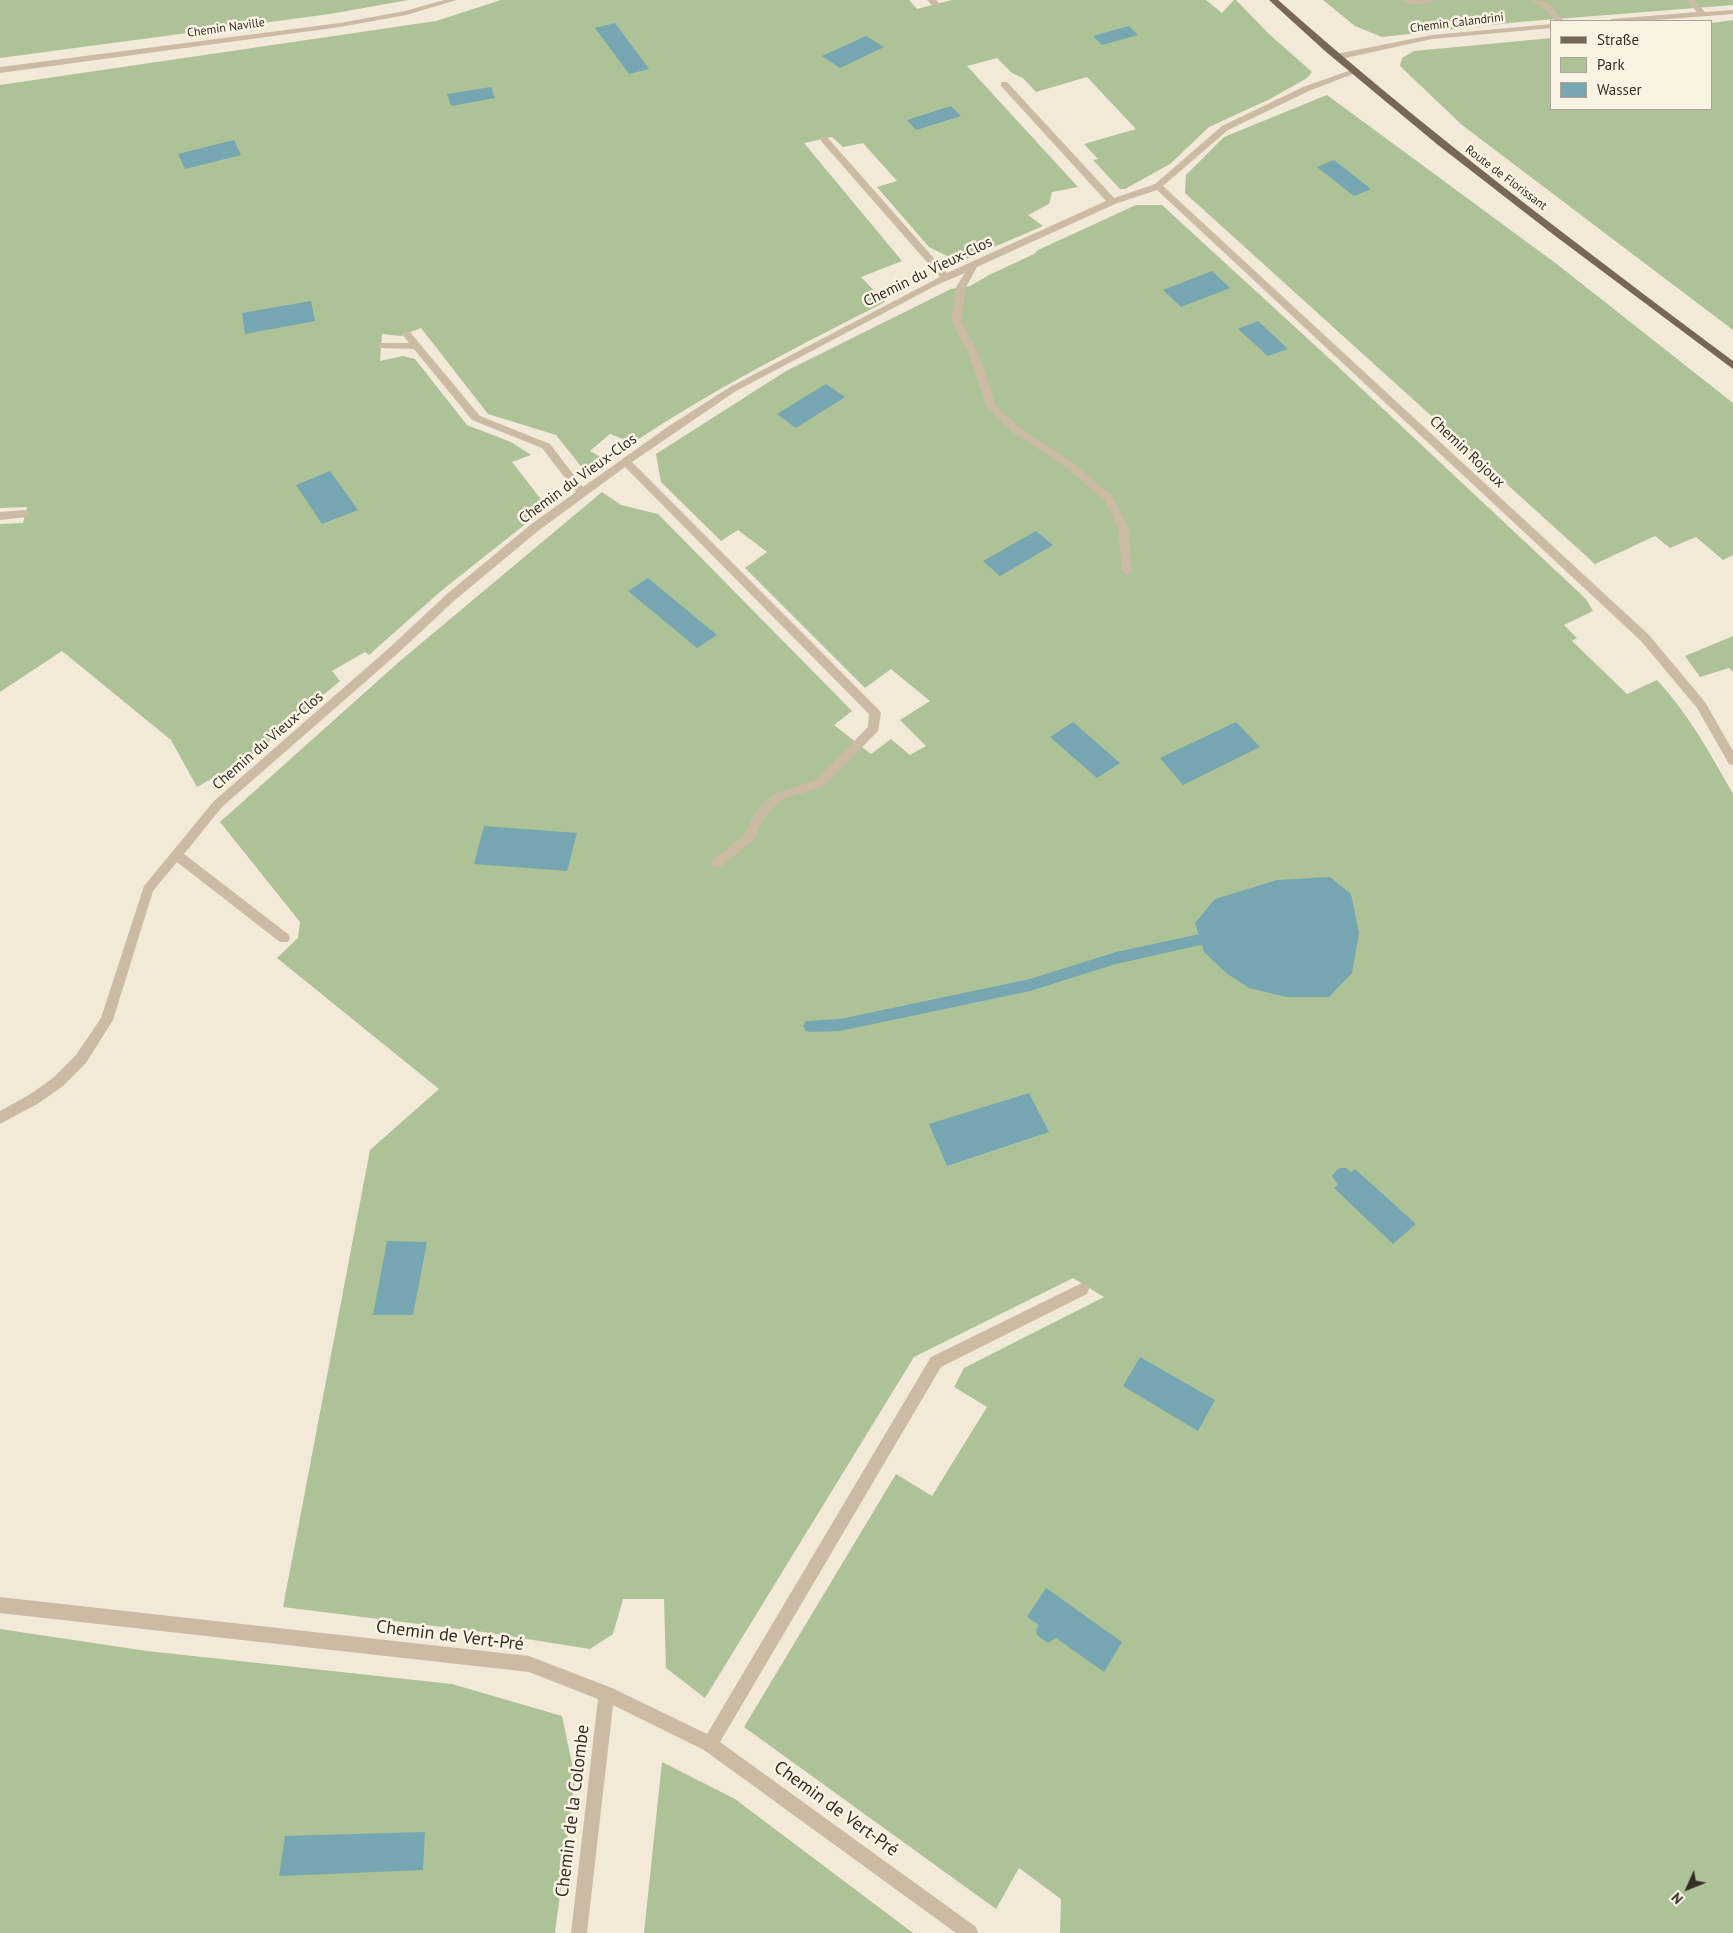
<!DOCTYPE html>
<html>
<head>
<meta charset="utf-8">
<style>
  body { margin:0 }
  #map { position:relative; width:1733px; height:1933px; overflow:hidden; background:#f2e9d8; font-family:"PT Sans",sans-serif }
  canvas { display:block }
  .legend { position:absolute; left:1550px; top:20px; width:162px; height:90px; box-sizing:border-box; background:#faf3e4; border:1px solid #aba498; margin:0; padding:6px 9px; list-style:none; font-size:15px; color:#352d26 }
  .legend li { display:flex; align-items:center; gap:10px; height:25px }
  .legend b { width:25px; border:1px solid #aba498 }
  .north { position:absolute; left:1663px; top:1863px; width:50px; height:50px; -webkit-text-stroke:4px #faf3e4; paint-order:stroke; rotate:226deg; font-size:14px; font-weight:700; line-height:20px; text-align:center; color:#352d26 }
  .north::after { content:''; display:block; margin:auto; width:18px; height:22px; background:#352d26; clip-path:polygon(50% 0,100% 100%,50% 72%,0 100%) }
</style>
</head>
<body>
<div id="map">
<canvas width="1733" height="1933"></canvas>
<ul class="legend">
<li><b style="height:6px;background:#786656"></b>Straße</li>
<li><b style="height:14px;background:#aec298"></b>Park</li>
<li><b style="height:14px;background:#76a6b1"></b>Wasser</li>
</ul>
<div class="north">N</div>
</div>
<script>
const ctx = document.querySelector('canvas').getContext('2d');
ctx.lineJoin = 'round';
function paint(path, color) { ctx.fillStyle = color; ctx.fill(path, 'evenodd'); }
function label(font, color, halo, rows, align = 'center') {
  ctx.font = font + ' "PT Sans",sans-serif'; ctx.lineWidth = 5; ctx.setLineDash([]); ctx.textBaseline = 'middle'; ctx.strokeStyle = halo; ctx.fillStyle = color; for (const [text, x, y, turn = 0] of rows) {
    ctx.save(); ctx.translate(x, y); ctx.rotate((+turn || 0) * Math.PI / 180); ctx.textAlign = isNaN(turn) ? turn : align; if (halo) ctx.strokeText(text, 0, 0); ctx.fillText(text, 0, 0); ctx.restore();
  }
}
paint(new Path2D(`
  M 0,0 L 408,0 L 330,14 L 0,58 Z
  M 501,0 L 909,0 L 917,9 L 952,0 L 1206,0 L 1222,13 L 1234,0 L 1236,0 L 1269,34 L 1312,72 L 1307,78 L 1270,99 L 1209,127 L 1170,164 L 1125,189 L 1120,189 L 1093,160 L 1098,159 L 1084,144 L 1136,129 L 1087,77 L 1036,92 L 1023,78 L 1012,73 L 997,58 L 967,66 L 1078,187 L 1052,192 L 1049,204 L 1028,215 L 1043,226 L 959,262 L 929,247 L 877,187 L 897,181 L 863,143 L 843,147 L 832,137 L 804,143 L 902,261 L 861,277 L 885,302 C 799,346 713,389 633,443 L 610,434 L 590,451 L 607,461 L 588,475 L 556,435 L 488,414 L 421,328 L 401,336 L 382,334 L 380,361 L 403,356 L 415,359 L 467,425 L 511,442 L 531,455 L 512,462 L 547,507 L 441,591 L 369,655 L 365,652 L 332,671 L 340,681 L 260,749 L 243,761 L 197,787 L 171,740 L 62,651 L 0,692 L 0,524 L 23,523 L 27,507 L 0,508 L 0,85 L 436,21 Z
  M 1323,0 L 1733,0 L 1733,5 L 1519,22 L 1382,37 L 1355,26 Z
  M 1733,20 L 1733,330 L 1462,125 L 1400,66 L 1402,58 L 1414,51 L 1552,38 L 1552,109 L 1712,109 L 1712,23 Z
  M 1327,95 L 1558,265 L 1733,403 L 1733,555 L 1723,560 L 1696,537 L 1670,548 L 1655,536 L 1595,564 L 1185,193 L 1186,175 L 1224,137 Z
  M 1136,205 L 1162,205 L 1332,361 L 1586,599 L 1593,611 L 1564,625 L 1577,638 L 1572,641 L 1627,694 L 1657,680 C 1688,713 1711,755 1733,794 L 1733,1933 L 1060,1933 L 1061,1899 L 1019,1868 L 996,1909 L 744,1727 L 896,1474 L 932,1496 L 987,1407 L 954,1387 L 964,1368 L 1104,1297 L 1073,1278 L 914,1357 L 705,1698 L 666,1668 L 664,1599 L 623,1599 L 613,1634 L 590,1649 L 483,1632 L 283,1607 L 370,1150 L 439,1089 L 277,958 L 298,938 L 300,922 L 220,822 L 400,661 L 602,492 L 621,505 L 658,514 L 852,711 L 834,725 L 871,754 L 891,739 L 910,755 L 926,746 L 900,720 L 930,701 L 891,669 L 865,688 L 745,568 L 767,552 L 738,530 L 721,541 L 661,482 L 656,454 L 786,371 L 951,289 L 970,286 L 989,275 L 1034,254 L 1038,250 Z
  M 1733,636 L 1733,672 L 1729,668 L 1700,677 L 1685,656 Z
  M 0,1629 L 147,1651 L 452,1684 L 562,1716 L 575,1778 L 555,1933 L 0,1933 Z
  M 662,1762 L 735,1799 L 913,1933 L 644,1933 Z`), '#aec298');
paint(new Path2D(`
  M 615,23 L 649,69 L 629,74 L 595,28 Z
  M 1129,26 L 1138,35 L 1102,45 L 1093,36 Z
  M 866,36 L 884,47 L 840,68 L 822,56 Z
  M 491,87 L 495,98 L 451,106 L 447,94 Z
  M 951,106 L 961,116 L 916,130 L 907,120 Z
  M 234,140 L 241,155 L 185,169 L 178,154 Z
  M 1334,160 L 1371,189 L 1354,196 L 1317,167 Z
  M 1212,271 L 1230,288 L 1181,307 L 1163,290 Z
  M 311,301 L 315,321 L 245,334 L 242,313 Z
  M 1258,321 L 1288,349 L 1268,356 L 1238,329 Z
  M 826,384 L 845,397 L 796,428 L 777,414 Z
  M 330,471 L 358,510 L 322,524 L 296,485 Z
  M 1036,531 L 1053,545 L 1000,576 L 983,561 Z
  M 648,578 L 717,635 L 697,648 L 628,591 Z
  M 1073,722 L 1120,763 L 1097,778 L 1050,737 Z
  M 1236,722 L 1260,747 L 1183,785 L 1160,758 Z
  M 484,826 L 577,833 L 567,871 L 474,864 Z
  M 1330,877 L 1351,894 L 1359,933 L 1352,973 L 1329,997 L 1286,997 L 1249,988 L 1226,973 L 1204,952 L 1195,923 L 1215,899 L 1277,880 Z
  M 1029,1093 L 1049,1132 L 947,1166 L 929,1124 Z
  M 1341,1168 L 1346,1168 L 1351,1172 L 1355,1169 L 1416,1224 L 1393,1244 L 1334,1188 L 1338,1185 L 1332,1176 L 1337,1170 Z
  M 387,1241 L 427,1242 L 413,1315 L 373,1315 Z
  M 1140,1357 L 1215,1400 L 1198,1431 L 1123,1386 Z
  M 1046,1588 L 1122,1642 L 1104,1672 L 1056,1638 L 1048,1643 L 1037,1635 L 1036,1630 L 1039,1625 L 1027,1617 Z
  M 425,1832 L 423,1870 L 279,1876 L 285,1836 Z`), '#76a6b1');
paint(new Path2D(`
  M 1200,934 L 1205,936 L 1207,940 L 1205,944 L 1116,964 L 1030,991 L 840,1031 L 811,1032 L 806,1031 L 803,1026 L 806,1021 L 840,1019 L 1030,979 L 1116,952 Z`), '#76a6b1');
paint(new Path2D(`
  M 444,0 L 457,0 L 406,15 L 340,27 L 0,73 L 0,67 L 340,23 L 405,11 Z
  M 927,0 L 936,0 L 940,4 L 933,6 Z
  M 1401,0 L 1435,0 C 1427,5 1409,6 1401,0 Z
  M 1529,0 L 1547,2 L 1564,21 L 1556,21 L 1541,6 Z
  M 1686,0 L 1694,0 L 1705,12 L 1733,10 L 1733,14 L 1642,21 L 1608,21 L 1612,19 L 1697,12 Z
  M 1552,24 L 1552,28 L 1432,39 L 1336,60 L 1332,57 L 1336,54 L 1432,35 Z
  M 1351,70 L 1358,72 L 1309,91 L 1228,130 L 1163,186 L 1649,635 L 1705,702 L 1733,751 L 1733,765 L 1729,764 L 1697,708 L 1641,641 L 1157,190 L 1115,204 L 977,267 L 966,287 L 961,321 L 978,352 L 996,406 L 1020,428 L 1072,462 L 1112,495 L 1128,527 L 1132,571 L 1131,574 L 1127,575 L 1122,571 L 1118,527 L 1104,500 L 1064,466 L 1012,432 L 987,407 L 968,352 L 951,321 L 956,287 L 965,273 L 937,285 L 736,391 L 632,462 L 879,710 L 881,713 L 878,731 L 824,786 L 781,800 L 765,817 L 754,840 L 720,867 L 712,867 L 710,864 L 712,861 L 745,834 L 756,811 L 773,794 L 816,780 L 868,727 L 869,714 L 625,467 L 538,531 L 455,600 L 396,655 L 222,807 L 184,854 L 288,934 L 290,938 L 288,942 L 280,942 L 177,862 L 153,891 L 113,1020 L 86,1063 L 63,1086 L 39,1103 L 0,1124 L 0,1111 L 29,1095 L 53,1078 L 76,1055 L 101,1018 L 144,886 L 214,801 L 388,649 L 447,594 L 530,525 L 576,492 L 542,448 L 472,420 L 414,349 L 381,348 L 378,347 L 378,343 L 409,343 L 402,334 L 407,331 L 410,332 L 480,416 L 550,444 L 583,487 L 669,426 L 730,387 L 940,277 L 821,141 L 821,137 L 827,137 L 947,273 L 1106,201 L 1001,86 L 1001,82 L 1007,82 L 1114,198 L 1155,184 L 1222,126 L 1303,87 Z
  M 24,510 L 28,511 L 29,514 L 28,517 L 0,520 L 0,512 Z
  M 1082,1283 L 1087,1284 L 1089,1289 L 1087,1294 L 941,1367 L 720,1742 L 976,1927 L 978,1933 L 956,1933 L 704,1750 L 613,1705 L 587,1933 L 571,1933 L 598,1699 L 529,1672 L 0,1613 L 0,1597 L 529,1656 L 612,1688 L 707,1734 L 931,1357 Z`), '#cbbba4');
paint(new Path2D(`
  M 1269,0 L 1278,0 C 1423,129 1578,245 1733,361 L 1733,369 L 1554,235 L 1438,145 L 1325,51 Z`), '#786656');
label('12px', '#352d26', '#faf3e4', [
  ["Chemin Calandrini",1457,23,-7],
  ["Chemin Naville",226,28,-8],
  ["Route de Florissant",1506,178,37]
]);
label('15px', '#352d26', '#faf3e4', [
  ["Chemin du Vieux-Clos",928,272,-26],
  ["Chemin Rojoux",1467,452,43],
  ["Chemin du Vieux-Clos",578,479,-36],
  ["Chemin du Vieux-Clos",268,741,-41]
]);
label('18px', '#352d26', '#faf3e4', [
  ["Chemin de Vert-Pré",450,1636,7],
  ["Chemin de Vert-Pré",836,1809,36],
  ["Chemin de la Colombe",573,1811,-83]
]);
</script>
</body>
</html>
